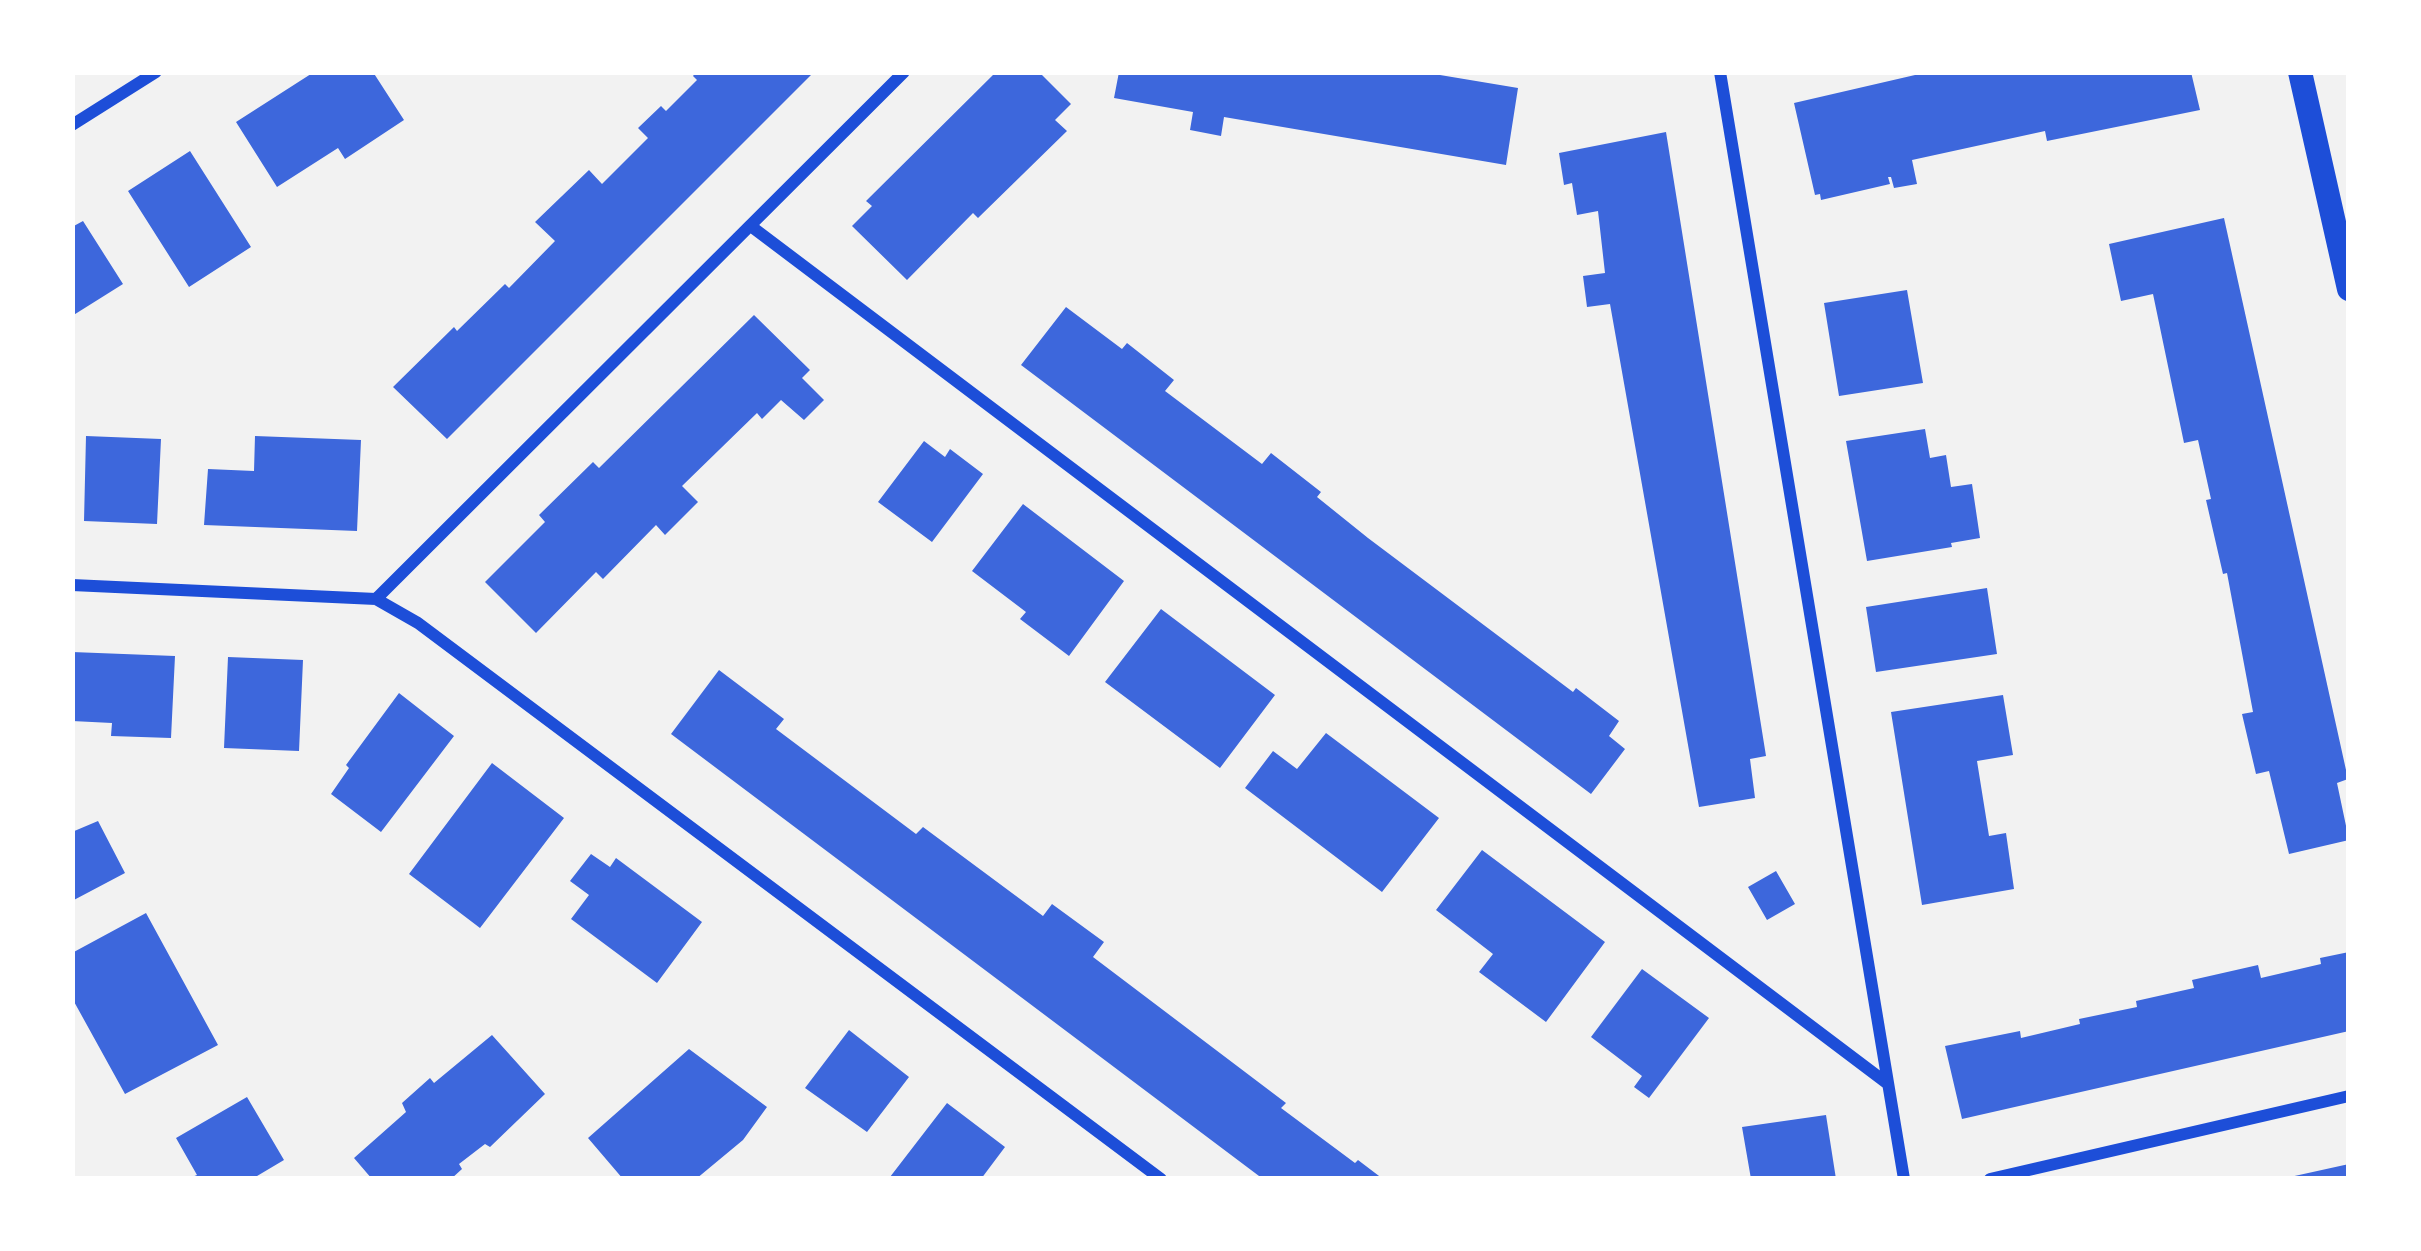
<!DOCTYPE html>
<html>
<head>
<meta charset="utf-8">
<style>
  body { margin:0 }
  #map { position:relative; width:2421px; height:1251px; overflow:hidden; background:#f2f2f2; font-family:"Golos Text",sans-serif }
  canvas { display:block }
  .frame { position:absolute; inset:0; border:75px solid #fff; pointer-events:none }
</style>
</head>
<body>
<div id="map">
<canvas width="2421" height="1251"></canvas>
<div class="frame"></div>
</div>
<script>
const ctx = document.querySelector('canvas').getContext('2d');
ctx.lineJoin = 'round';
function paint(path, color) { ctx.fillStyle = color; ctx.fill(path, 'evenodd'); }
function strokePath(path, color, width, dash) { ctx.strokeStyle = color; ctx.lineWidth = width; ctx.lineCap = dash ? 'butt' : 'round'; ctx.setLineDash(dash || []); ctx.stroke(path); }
paint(new Path2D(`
  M 314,72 L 373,72 L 404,120 L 345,159 L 338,148 L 277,187 L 236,122 Z
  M 696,72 L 814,72 L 447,439 L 393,387 L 454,327 L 457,331 L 505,284 L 509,288 L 555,241 L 535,222 L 589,170 L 602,184 L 648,138 L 638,128 L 661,106 L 666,111 L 697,80 L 693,76 Z
  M 996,72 L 1039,72 L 1071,104 L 1055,120 L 1067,131 L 978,218 L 973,213 L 907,280 L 852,226 L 872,206 L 866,201 Z
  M 1119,72 L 1422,72 L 1518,88 L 1506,165 L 1224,117 L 1221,136 L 1190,130 L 1193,112 L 1114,98 Z
  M 1928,72 L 2191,72 L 2200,110 L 2047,141 L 2045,131 L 1912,160 L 1917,184 L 1894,188 L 1891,177 L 1888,177 L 1890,184 L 1821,200 L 1820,194 L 1815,195 L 1794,103 Z
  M 1666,132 L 1766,756 L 1750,759 L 1755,798 L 1699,807 L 1610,304 L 1587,307 L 1583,276 L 1605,273 L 1598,211 L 1577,215 L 1572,183 L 1564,185 L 1559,153 Z
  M 190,151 L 251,247 L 189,287 L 128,191 Z
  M 2224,218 L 2348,779 L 2337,783 L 2349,840 L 2289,854 L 2269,771 L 2256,774 L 2242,714 L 2253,712 L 2227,573 L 2223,574 L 2206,500 L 2211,499 L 2198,440 L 2184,443 L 2153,294 L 2121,301 L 2109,244 Z
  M 83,221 L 123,284 L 72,316 L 72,227 Z
  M 1907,290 L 1923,383 L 1839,396 L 1824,303 Z
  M 1066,307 L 1122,349 L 1127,343 L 1174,380 L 1165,391 L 1262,464 L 1271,453 L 1321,492 L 1317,497 L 1368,538 L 1573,692 L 1576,688 L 1619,721 L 1609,736 L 1625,749 L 1591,794 L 1021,365 Z
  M 754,315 L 810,370 L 802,378 L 824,400 L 804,420 L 781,400 L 762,419 L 757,413 L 682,486 L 698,502 L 665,535 L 656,525 L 603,579 L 596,572 L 536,633 L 485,582 L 545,522 L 539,515 L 593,462 L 599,468 Z
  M 1925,429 L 1930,458 L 1946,455 L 1951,487 L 1972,484 L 1980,538 L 1951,543 L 1952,547 L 1867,561 L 1846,441 Z
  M 86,436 L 161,439 L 157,524 L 84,521 Z
  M 255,436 L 361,440 L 357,531 L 204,525 L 208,469 L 254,471 Z
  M 924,441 L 945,457 L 950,449 L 983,474 L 932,542 L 878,502 Z
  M 1023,504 L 1124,581 L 1069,656 L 1020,619 L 1026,612 L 972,571 Z
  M 1987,588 L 1997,654 L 1876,672 L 1866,607 Z
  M 1161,609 L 1275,695 L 1220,768 L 1105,682 Z
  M 72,652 L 175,656 L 171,738 L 111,736 L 112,723 L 72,721 Z
  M 228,657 L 303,660 L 299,751 L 224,748 Z
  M 719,670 L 784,719 L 776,729 L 916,834 L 923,827 L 1043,916 L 1052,904 L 1104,942 L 1093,957 L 1286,1103 L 1281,1108 L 1355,1163 L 1358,1160 L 1383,1179 L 1263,1179 L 671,734 Z
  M 399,693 L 454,736 L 381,832 L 331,794 L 349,768 L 346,765 Z
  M 2003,695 L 2013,755 L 1977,761 L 1989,836 L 2006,833 L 2014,889 L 1922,905 L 1891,712 Z
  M 1326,733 L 1439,818 L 1382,892 L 1245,788 L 1273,751 L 1297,769 Z
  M 492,763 L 564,818 L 480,928 L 409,874 Z
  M 98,821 L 125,873 L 72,901 L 72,832 Z
  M 1482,850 L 1605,942 L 1546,1022 L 1479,972 L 1493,954 L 1436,910 Z
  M 591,854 L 610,867 L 616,858 L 702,922 L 657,983 L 571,919 L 589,895 L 570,881 Z
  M 1776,871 L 1795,904 L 1767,920 L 1748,887 Z
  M 146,913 L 218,1045 L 125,1094 L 72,998 L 72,953 Z
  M 2349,952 L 2349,1031 L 1962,1119 L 1945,1046 L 2020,1031 L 2021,1038 L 2080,1024 L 2079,1019 L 2137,1007 L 2136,1001 L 2194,988 L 2192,980 L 2258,965 L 2261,978 L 2321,964 L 2320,958 Z
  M 1642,969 L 1709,1018 L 1649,1098 L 1634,1087 L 1642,1076 L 1591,1037 Z
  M 849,1030 L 909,1077 L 867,1132 L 805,1088 Z
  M 492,1035 L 545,1094 L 490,1147 L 485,1144 L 459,1164 L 462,1169 L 451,1179 L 372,1179 L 354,1158 L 406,1112 L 402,1103 L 430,1078 L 434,1083 Z
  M 689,1049 L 767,1107 L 743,1140 L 696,1179 L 623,1179 L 588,1138 Z
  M 247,1097 L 284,1160 L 252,1179 L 187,1179 L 197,1175 L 176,1138 Z
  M 947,1103 L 1005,1147 L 981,1179 L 893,1179 L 890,1177 Z
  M 1826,1115 L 1836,1179 L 1751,1179 L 1742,1127 Z
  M 2349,1164 L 2349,1179 L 2291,1179 L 2290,1177 Z`), '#3d67dc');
strokePath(new Path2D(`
  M 1720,72 L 1904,1179
  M 72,125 L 156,72
  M 752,227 L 1888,1084
  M 72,585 L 376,599 L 418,623 L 1161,1179
  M 376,599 L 904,72
  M 1990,1179 L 2349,1096`), '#1d4ed8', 12);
strokePath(new Path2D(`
  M 2300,72 L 2349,289`), '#1d4ed8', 24);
</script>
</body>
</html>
